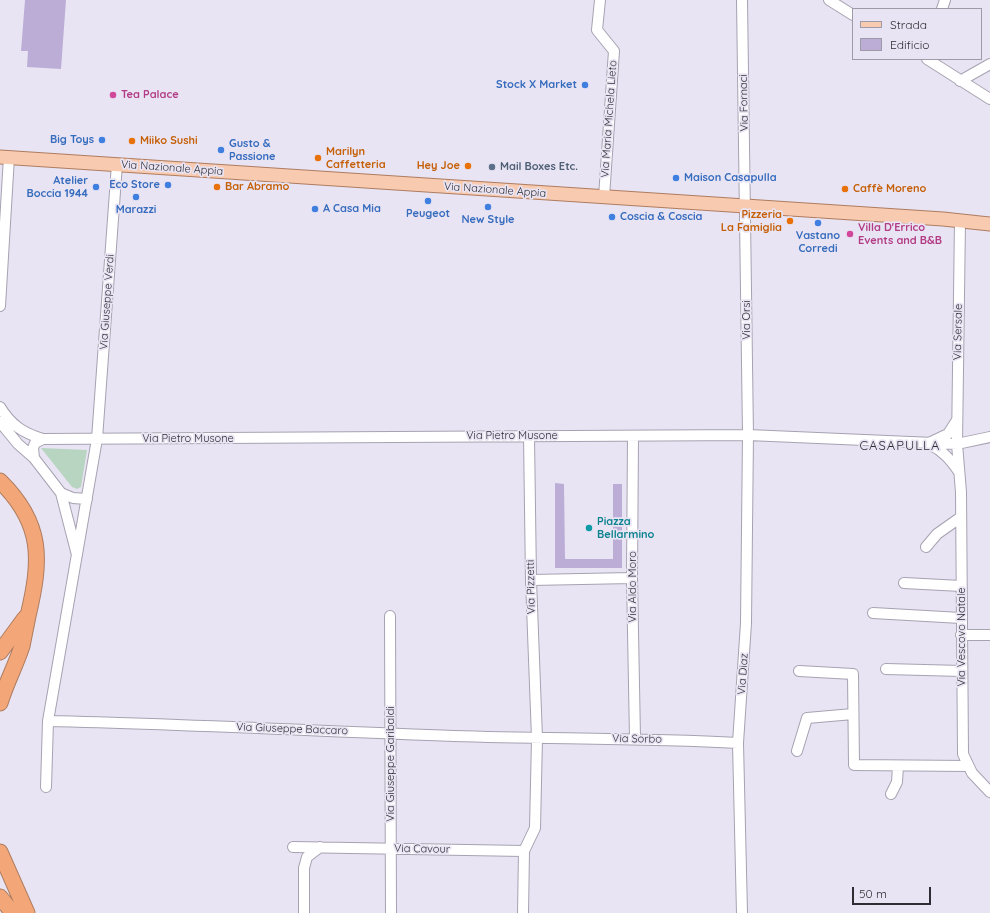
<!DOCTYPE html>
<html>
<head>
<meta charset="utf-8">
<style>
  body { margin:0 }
  #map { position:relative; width:990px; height:913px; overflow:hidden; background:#e9e4f3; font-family:Quicksand,sans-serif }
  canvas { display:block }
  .legend { position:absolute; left:852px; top:8px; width:130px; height:52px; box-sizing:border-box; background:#e9e4f3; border:1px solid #9f9ba6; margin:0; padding:5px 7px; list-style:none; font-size:12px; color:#2f2d33 }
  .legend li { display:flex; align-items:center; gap:8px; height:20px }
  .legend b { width:20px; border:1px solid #9f9ba6 }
  .scale { position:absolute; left:852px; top:887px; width:79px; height:18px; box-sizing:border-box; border:2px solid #2f2d33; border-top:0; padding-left:5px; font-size:12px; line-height:14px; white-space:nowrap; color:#2f2d33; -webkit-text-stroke:3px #e9e4f3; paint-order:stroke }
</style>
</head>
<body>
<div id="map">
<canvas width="990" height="913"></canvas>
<ul class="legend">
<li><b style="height:5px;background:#f8caaf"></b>Strada</li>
<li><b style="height:11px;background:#bcadd7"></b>Edificio</li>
</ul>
<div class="scale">50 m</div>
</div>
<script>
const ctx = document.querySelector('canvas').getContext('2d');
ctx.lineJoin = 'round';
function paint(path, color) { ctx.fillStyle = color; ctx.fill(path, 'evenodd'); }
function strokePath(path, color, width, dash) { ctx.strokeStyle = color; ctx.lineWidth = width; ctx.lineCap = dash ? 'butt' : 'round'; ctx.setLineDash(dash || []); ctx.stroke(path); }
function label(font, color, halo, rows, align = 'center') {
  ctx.font = font + ' Quicksand,sans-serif'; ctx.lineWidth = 3.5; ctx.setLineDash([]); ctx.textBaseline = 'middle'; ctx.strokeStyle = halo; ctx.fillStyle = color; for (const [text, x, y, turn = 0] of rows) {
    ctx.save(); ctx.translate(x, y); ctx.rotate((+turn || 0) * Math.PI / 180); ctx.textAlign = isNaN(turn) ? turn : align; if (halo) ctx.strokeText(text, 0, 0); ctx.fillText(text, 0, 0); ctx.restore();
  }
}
paint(new Path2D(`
  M 41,448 L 87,450 L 81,487 L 77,489 L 72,487 Z`), '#b7d5c0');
paint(new Path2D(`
  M 25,0 L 66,0 L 61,69 L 27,67 L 28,51 L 21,51 Z
  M 555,483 L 564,484 L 565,559 L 613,559 L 613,484 L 622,484 L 622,568 L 555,568 Z`), '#bcadd7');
const minor = new Path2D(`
  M 600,0 L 597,30 L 614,51 L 604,197
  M 829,0 L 853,15
  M 942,9 L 945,0
  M 927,59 L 990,99
  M 960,81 L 990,64
  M 960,220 L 957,444 L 961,492 L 963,754 L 972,773 L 990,792
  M 0,306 L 9,157
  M 0,407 C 11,425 23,433 43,439
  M 0,422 L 18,444 L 34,458
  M 633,436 L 632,578 L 635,738
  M 931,442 L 948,434 L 957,420
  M 929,444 C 943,451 950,459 959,472
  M 61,493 L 73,498 L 87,499
  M 926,547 L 937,534 L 961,517
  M 77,555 L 61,493 L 34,458 L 33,448 L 35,443 L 43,439 L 748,435 L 957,444 L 990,437
  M 531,580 L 632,578
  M 904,583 L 961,586
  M 873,613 L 961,618
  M 390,616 L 391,913
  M 961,635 L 990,635
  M 886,669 L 962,671
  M 799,671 L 853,674 L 854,765 L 968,766
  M 48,721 C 183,724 318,731 454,736 C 548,739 643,738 738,743
  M 797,751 L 807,718 L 853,714
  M 46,787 L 48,721 L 97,439 L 117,164
  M 891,794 L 897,782 L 898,766
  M 293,847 L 524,851
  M 304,913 L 304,868 L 307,857 L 320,847
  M 523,913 L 524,851 L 535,828 L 537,738 L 531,580 L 529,436
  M 742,913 L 738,743 L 746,623 L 748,435 L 742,0`);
const major = new Path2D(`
  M 0,157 L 943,219 L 990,224`);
const highway = new Path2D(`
  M 0,481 C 44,524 41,561 28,616 C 26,626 24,636 22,646 C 16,665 6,683 0,703
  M 0,652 L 25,618
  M 0,852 L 27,913
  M 0,897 L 13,913`);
strokePath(minor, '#a7a2b1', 12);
strokePath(major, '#ae7c60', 15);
strokePath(highway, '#ae7c60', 17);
strokePath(minor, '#fff', 10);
strokePath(major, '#f8caaf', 13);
strokePath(highway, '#f3a779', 15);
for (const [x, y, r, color] of [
  [585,85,4,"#3f7fe0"],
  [113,95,4,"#d1479c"],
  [102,140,4,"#3f7fe0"],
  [132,141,4,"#e8710a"],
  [221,150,4,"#3f7fe0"],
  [318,158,4,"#e8710a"],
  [468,166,4,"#e8710a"],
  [492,167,4,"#5c6f8a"],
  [676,178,4,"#3f7fe0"],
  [168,185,4,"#3f7fe0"],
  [96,187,4,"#3f7fe0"],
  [217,187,4,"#e8710a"],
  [845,189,4,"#e8710a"],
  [136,197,4,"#3f7fe0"],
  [428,201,4,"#3f7fe0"],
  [488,207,4,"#3f7fe0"],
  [315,209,4,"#3f7fe0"],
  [612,217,4,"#3f7fe0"],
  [790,221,4,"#e8710a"],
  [818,223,4,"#3f7fe0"],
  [850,234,4,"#d1479c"],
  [589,528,4,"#0f9aa8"]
]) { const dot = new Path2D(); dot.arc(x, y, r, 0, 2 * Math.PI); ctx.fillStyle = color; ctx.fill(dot); strokePath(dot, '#e9e4f3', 1.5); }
label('bold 11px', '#366cbe', '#e9e4f3', [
  ["Stock X Market",577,85],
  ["Big Toys",94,140],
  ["Gusto &",229,144,"left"],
  ["Passione",229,157,"left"],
  ["Maison Casapulla",684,178,"left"],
  ["Atelier",88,181],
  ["Boccia 1944",88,194],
  ["Eco Store",160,185],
  ["A Casa Mia",323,209,"left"],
  ["Marazzi",136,210,"center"],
  ["Peugeot",428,214,"center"],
  ["Coscia & Coscia",620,217,"left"],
  ["New Style",488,220,"center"],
  ["Vastano",818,236,"center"],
  ["Corredi",818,249,"center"]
], 'right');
label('bold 11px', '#b23c85', '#e9e4f3', [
  ["Tea Palace",121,95],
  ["Villa D'Errico",858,228],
  ["Events and B&B",858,241]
], 'left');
label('11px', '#2f2d33', '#e9e4f3', [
  ["Via Fornaci",744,103,-91],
  ["Via Maria Michela Lieto",609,119,-86],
  ["Via Nazionale Appia",172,168,4],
  ["Via Nazionale Appia",495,190,4],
  ["Via Giuseppe Verdi",107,302,-86],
  ["Via Orsi",747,320,-90],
  ["Via Sersale",958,332,-89],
  ["Via Pietro Musone",512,436],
  ["Via Pietro Musone",188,439],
  ["Via Pizzetti",531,587,-91],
  ["Via Aldo Moro",633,587,-90],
  ["Via Vescovo Natale",962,637,-90],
  ["Via Diaz",743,674,-86],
  ["Via Giuseppe Baccaro",292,729,2],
  ["Via Sorbo",637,739,1],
  ["Via Giuseppe Garibaldi",391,764,-90],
  ["Via Cavour",422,849,1]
]);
label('bold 11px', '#c56008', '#e9e4f3', [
  ["Miiko Sushi",140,141],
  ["Marilyn",326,152],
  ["Caffetteria",326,165],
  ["Hey Joe",460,166,"right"],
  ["Bar Abramo",225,187],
  ["Caffè Moreno",853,189],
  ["Pizzeria",782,215,"right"],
  ["La Famiglia",782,228,"right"]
], 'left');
label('bold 11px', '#4e5e75', '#e9e4f3', [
  ["Mail Boxes Etc.",500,167]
], 'left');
label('bold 11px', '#0d838f', '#e9e4f3', [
  ["Piazza",597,522],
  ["Bellarmino",597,535]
], 'left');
ctx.letterSpacing = '1px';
label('13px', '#2f2d33', '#e9e4f3', [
  ["CASAPULLA",900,446]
]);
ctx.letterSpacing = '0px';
</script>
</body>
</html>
